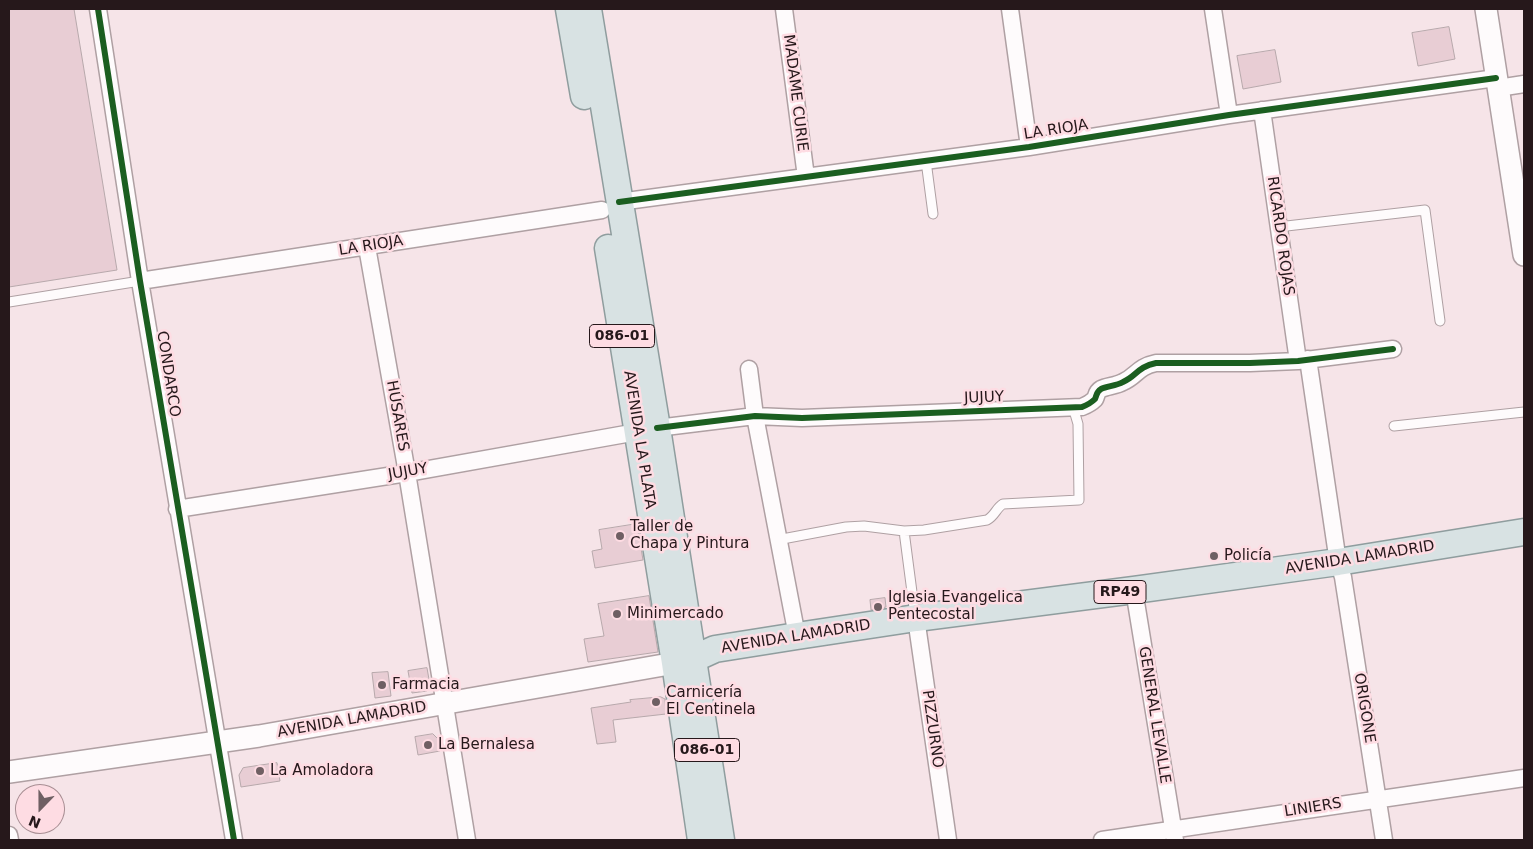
<!DOCTYPE html>
<html>
<head>
<meta charset="utf-8">
<style>
  body { margin:0 }
  #map { position:relative; width:1533px; height:849px; overflow:hidden; background:#f6e4e8; font-family:"DejaVu Sans",sans-serif }
  canvas { display:block }
  .frame { position:absolute; inset:0; border:10px solid #26181b; pointer-events:none }
  .north { position:absolute; left:15px; top:784px; width:50px; height:50px; box-sizing:border-box; background:#fedce3; border:1px solid #a88e93; border-radius:50%; rotate:202deg; font-size:14px; font-weight:700; line-height:20px; text-align:center; color:#26181b }
  .north::after { content:''; display:block; margin:auto; width:18px; height:22px; background:#6f5f63; clip-path:polygon(50% 0,100% 100%,50% 72%,0 100%) }
</style>
</head>
<body>
<div id="map">
<canvas width="1533" height="849"></canvas>
<div class="frame"></div>
<div class="north">N</div>
</div>
<script>
const ctx = document.querySelector('canvas').getContext('2d');
ctx.lineJoin = 'round';
function paint(path, color) { ctx.fillStyle = color; ctx.fill(path, 'evenodd'); }
function strokePath(path, color, width, dash) { ctx.strokeStyle = color; ctx.lineWidth = width; ctx.lineCap = dash ? 'butt' : 'round'; ctx.setLineDash(dash || []); ctx.stroke(path); }
function label(font, color, halo, rows, align = 'center') {
  ctx.font = font + ' "DejaVu Sans",sans-serif'; ctx.lineWidth = 5; ctx.setLineDash([]); ctx.textBaseline = 'middle'; ctx.strokeStyle = halo; ctx.fillStyle = color; for (const [text, x, y, turn = 0] of rows) {
    ctx.save(); ctx.translate(x, y); ctx.rotate((+turn || 0) * Math.PI / 180); ctx.textAlign = isNaN(turn) ? turn : align; if (halo) ctx.strokeText(text, 0, 0); ctx.fillText(text, 0, 0); ctx.restore();
  }
}
const building = new Path2D(`
  M 9,9 L 74,9 L 117,270 L 9,287 Z
  M 1449,27 L 1455,59 L 1418,66 L 1412,33 Z
  M 1275,50 L 1281,82 L 1243,89 L 1237,56 Z
  M 637,524 L 643,560 L 595,568 L 592,551 L 602,549 L 599,530 Z
  M 649,596 L 658,652 L 588,662 L 584,639 L 604,636 L 598,604 Z
  M 885,598 L 886,607 L 871,610 L 870,600 Z
  M 427,668 L 430,685 L 427,691 L 412,693 L 408,671 Z
  M 388,672 L 391,696 L 375,698 L 372,673 Z
  M 661,697 L 665,699 L 666,714 L 613,720 L 616,742 L 597,744 L 591,708 L 631,702 L 630,700 Z
  M 433,734 L 438,739 L 440,751 L 418,755 L 415,737 Z
  M 277,763 L 280,781 L 241,787 L 239,775 L 243,768 Z`);
paint(building, '#e8cdd4');
strokePath(building, '#b7a8ab', 1);
const service = new Path2D(`
  M 926,161 L 933,214
  M 1278,227 L 1425,210 L 1440,321
  M 9,302 L 140,281
  M 1394,426 L 1524,412
  M 904,531 L 915,615
  M 777,540 L 846,527 L 864,526 L 904,531 L 924,530 L 987,520 C 995,516 996,508 1003,504 L 1079,500 L 1078,424 L 1073,407`);
const minor = new Path2D(`
  M 98,9 L 140,281 L 234,840
  M 784,9 L 806,177
  M 1010,9 L 1029,147
  M 1213,9 L 1229,115
  M 1498,88 L 1524,84
  M 1262,110 L 1298,361
  M 619,202 L 1029,147 L 1229,115 L 1496,78
  M 367,247 L 407,473 L 467,840
  M 140,281 L 602,210
  M 1308,359 L 1338,562 L 1343,577 L 1384,840
  M 749,369 L 755,416 L 797,636
  M 657,428 L 755,416 L 802,418 L 1082,407 C 1087,405 1091,403 1095,399 C 1097,395 1096,392 1101,389 C 1107,386 1116,386 1123,382 C 1137,376 1137,367 1156,363 L 1250,363 L 1298,361 L 1393,349
  M 177,509 L 407,473 L 637,432
  M 1134,590 L 1175,840
  M 916,618 L 948,840
  M 9,835 L 10,840
  M 1102,840 L 1524,778`);
const tertiary = new Path2D(`
  M 1486,9 L 1524,255
  M 9,772 L 259,736 L 675,663`);
const primary = new Path2D(`
  M 569,9 L 584,96
  M 588,9 L 657,428 L 721,840
  M 608,248 L 675,663 L 701,840
  M 675,663 L 693,659 L 715,649 L 797,636 L 916,618 L 1134,590 L 1338,562 L 1524,532`);
strokePath(service, '#afa0a3', 11);
strokePath(minor, '#afa0a3', 19);
strokePath(tertiary, '#afa0a3', 24);
strokePath(primary, '#8f9d9e', 29);
strokePath(service, '#fefbfc', 9);
strokePath(minor, '#fefbfc', 16);
strokePath(tertiary, '#fefbfc', 21);
strokePath(primary, '#d8e2e3', 26);
strokePath(new Path2D(`
  M 98,9 L 140,281 L 234,840
  M 619,202 L 1029,147 L 1229,115 L 1496,78
  M 657,428 L 755,416 L 802,418 L 1082,407 C 1087,405 1091,403 1095,399 C 1097,395 1096,392 1101,389 C 1107,386 1116,386 1123,382 C 1137,376 1137,367 1156,363 L 1250,363 L 1298,361 L 1393,349`), '#1b5e20', 6);
for (const [x, y, r, color] of [
  [620,536,5,"#6f5f63"],
  [1214,556,5,"#6f5f63"],
  [878,607,5,"#6f5f63"],
  [617,614,5,"#6f5f63"],
  [382,685,5,"#6f5f63"],
  [656,702,5,"#6f5f63"],
  [428,745,5,"#6f5f63"],
  [260,771,5,"#6f5f63"]
]) { const dot = new Path2D(); dot.arc(x, y, r, 0, 2 * Math.PI); ctx.fillStyle = color; ctx.fill(dot); strokePath(dot, '#fedce3', 2); }
for (const [x, y, w] of [
  [622,336,65],
  [1120,592,52],
  [707,750,65]
]) { const box = new Path2D(); box.roundRect(x - w / 2, y - 11.5, w, 23, 4); ctx.fillStyle = '#fedce3'; ctx.fill(box); strokePath(box, '#26181b', 1); }
label('bold 14px', '#26181b', null, [
  ["086-01",622,336],
  ["RP49",1120,592],
  ["086-01",707,750]
]);
label('15px', '#26181b', '#fedce3', [
  ["MADAME CURIE",795,93,83],
  ["LA RIOJA",1056,130,-9],
  ["RICARDO ROJAS",1280,236,82],
  ["LA RIOJA",371,246,-9],
  ["CONDARCO",168,374,81],
  ["JUJUY",984,398,-2],
  ["HÚSARES",397,416,80],
  ["AVENIDA LA PLATA",639,440,81],
  ["JUJUY",408,472,-10],
  ["AVENIDA LAMADRID",1360,558,-9],
  ["AVENIDA LAMADRID",796,637,-9],
  ["ORIGONE",1364,708,81],
  ["GENERAL LEVALLE",1154,715,81],
  ["AVENIDA LAMADRID",352,720,-10],
  ["PIZZURNO",932,729,82],
  ["LINIERS",1313,808,-9]
]);
label('15px', '#26181b', '#fedce3', [
  ["Taller de",630,527],
  ["Chapa y Pintura",630,544],
  ["Policía",1224,556],
  ["Iglesia Evangelica",888,598],
  ["Pentecostal",888,615],
  ["Minimercado",627,614],
  ["Farmacia",392,685],
  ["Carnicería",666,693],
  ["El Centinela",666,710],
  ["La Bernalesa",438,745],
  ["La Amoladora",270,771]
], 'left');
</script>
</body>
</html>
